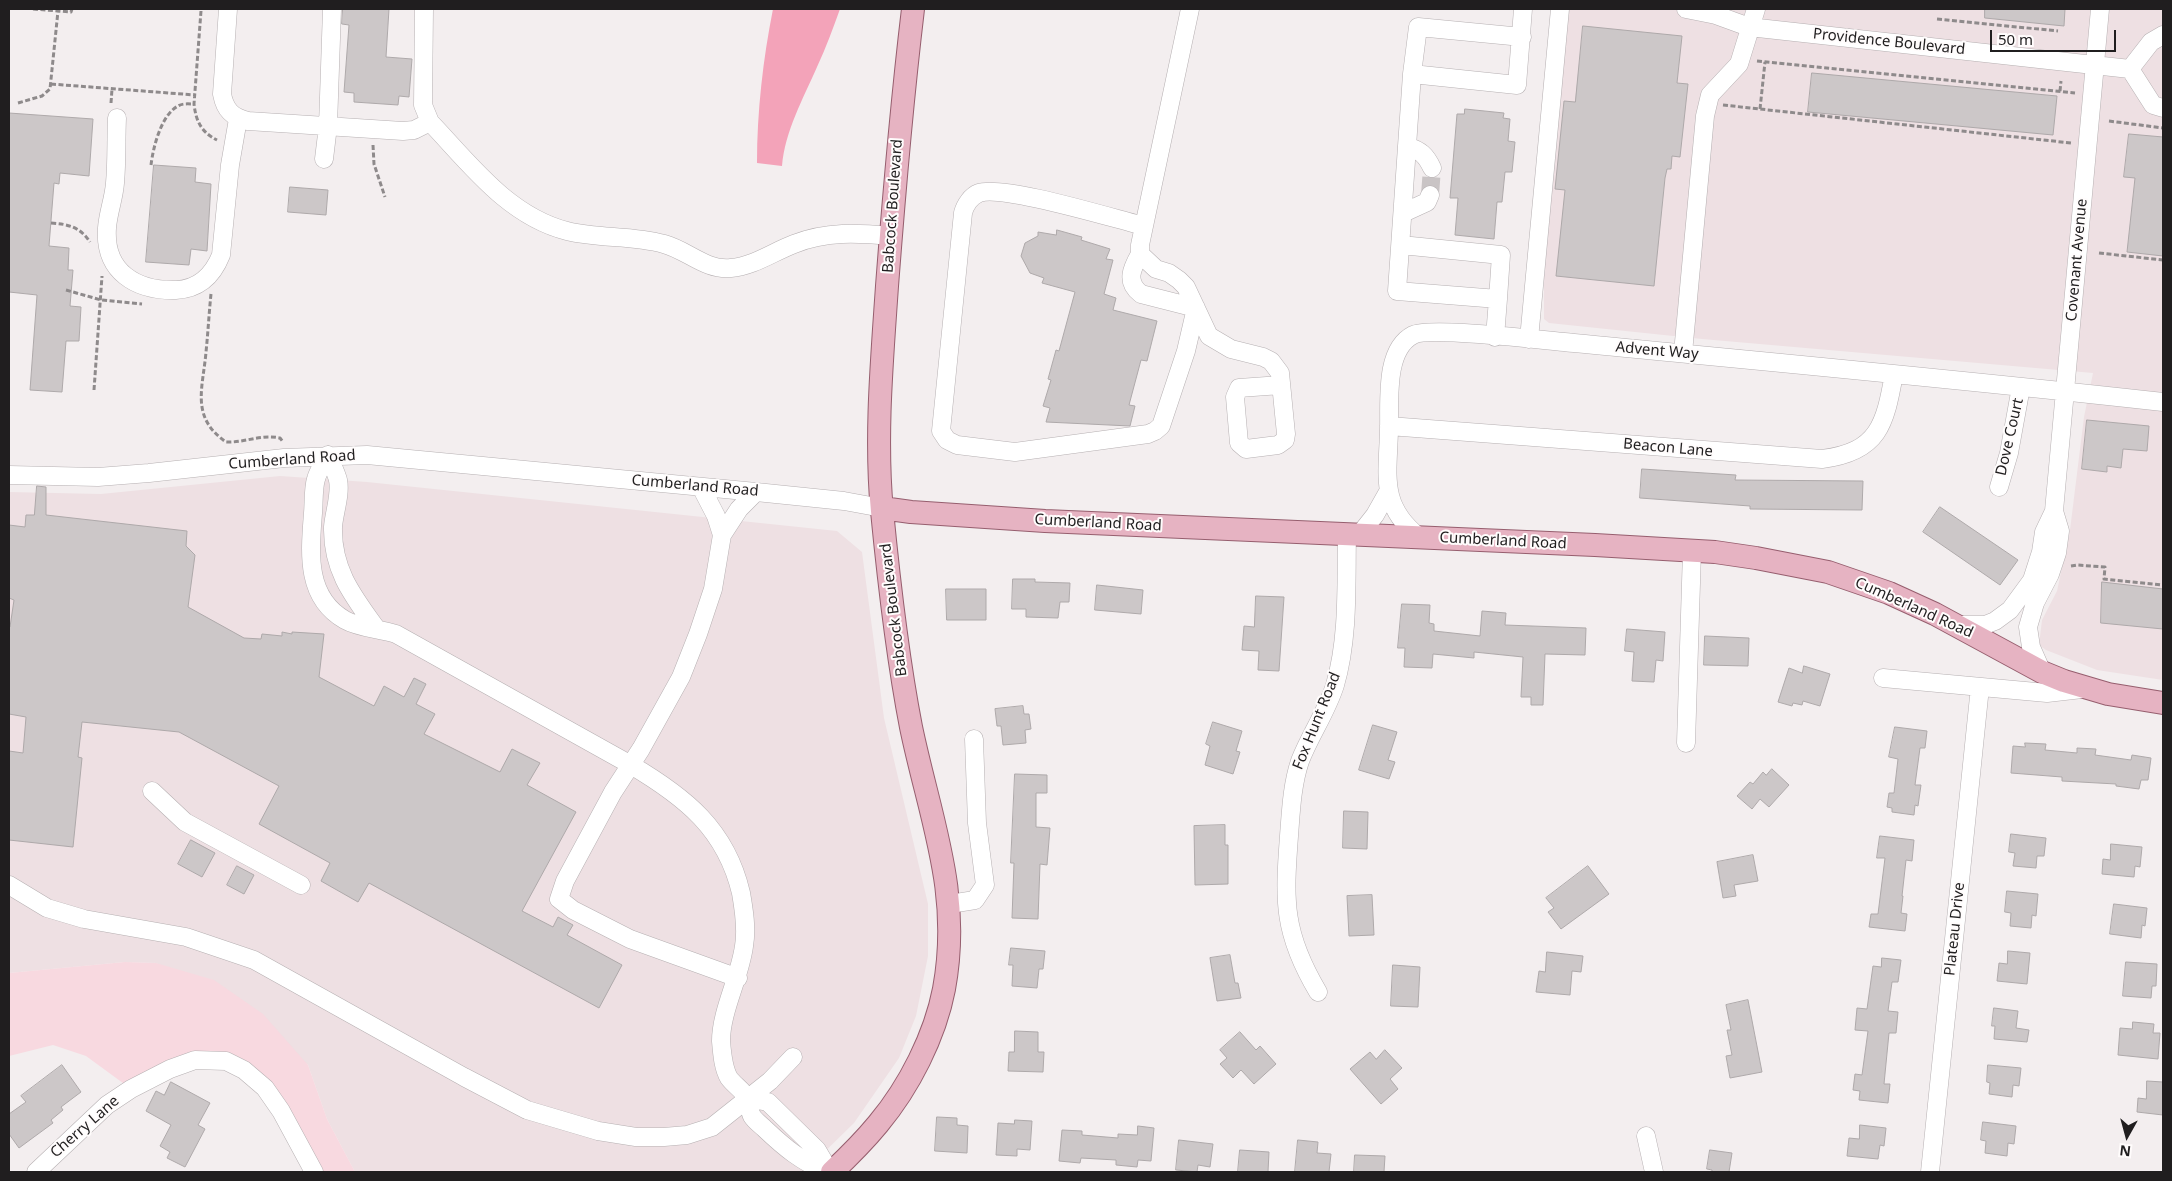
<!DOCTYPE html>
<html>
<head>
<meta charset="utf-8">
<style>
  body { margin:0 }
  #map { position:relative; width:2172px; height:1181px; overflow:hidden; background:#f3eeef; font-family:"Noto Sans",sans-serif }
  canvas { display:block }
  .frame { position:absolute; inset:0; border:10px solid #201e1f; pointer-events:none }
  .north { position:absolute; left:2102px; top:1111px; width:50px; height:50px; -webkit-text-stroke:4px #fffcfc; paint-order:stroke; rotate:187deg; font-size:14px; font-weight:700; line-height:20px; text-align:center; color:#201e1f }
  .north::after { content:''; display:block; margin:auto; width:18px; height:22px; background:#201e1f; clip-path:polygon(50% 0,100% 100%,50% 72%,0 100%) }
  .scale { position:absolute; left:1990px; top:30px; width:126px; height:22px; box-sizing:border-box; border:2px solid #201e1f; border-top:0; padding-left:6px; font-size:15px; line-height:18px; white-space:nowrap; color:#201e1f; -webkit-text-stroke:4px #fffcfc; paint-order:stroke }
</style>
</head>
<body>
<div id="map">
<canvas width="2172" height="1181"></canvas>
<div class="frame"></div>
<div class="north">N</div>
<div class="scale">50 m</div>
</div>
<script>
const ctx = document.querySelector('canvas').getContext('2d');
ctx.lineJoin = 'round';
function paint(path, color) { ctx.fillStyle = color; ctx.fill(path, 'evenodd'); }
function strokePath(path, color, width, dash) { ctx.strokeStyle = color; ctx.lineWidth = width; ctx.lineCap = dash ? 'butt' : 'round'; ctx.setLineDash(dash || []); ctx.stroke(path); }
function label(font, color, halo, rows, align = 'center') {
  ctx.font = font + ' "Noto Sans",sans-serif'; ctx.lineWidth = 4; ctx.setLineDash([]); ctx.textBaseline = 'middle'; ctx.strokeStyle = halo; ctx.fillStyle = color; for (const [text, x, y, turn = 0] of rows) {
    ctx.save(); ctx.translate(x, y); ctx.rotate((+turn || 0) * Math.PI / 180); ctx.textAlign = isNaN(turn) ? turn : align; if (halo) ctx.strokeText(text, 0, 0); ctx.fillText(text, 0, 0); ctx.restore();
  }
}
paint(new Path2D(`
  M 1566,9 L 2163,9 L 2163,680 L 2097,670 L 2046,650 L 2039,645 L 2042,620 L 2057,591 L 2070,530 L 2084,417 L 2093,373 L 1702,339 L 1549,323 L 1544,319 L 1544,276 Z
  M 280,476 L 367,482 L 837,531 L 862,552 L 884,718 L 928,904 L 928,956 L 916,1016 L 899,1058 L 854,1123 L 804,1172 L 355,1172 L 327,1119 L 308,1065 L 156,963 L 125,962 L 9,973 L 9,492 L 101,494 Z`), '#eee0e3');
paint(new Path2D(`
  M 125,962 L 156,963 L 214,980 L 263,1014 L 308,1065 L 327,1119 L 355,1172 L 316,1172 L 276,1094 L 228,1058 L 127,1086 L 86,1056 L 53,1045 L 9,1056 L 9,973 Z`), '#f8d9e0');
paint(new Path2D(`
  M 773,9 L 840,9 C 833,28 826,48 817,67 C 803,99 785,131 782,166 L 757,163 C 757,112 763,59 773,9 Z`), '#f3a3b9');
const building = new Path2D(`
  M 343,9 L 389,9 L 386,57 L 412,59 L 409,97 L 399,96 L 398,105 L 354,102 L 354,93 L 344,92 L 349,25 L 342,24 Z
  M 1985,9 L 2065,9 L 2064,26 L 1985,18 Z
  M 1583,26 L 1682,36 L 1677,83 L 1688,84 L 1680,157 L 1672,156 L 1671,169 L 1667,169 L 1665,178 L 1654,286 L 1556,276 L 1565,190 L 1555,189 L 1564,101 L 1575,102 Z
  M 1812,73 L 2057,96 L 2053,135 L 1808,112 Z
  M 1465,109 L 1504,113 L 1503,118 L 1510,119 L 1508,141 L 1515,142 L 1512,172 L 1505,172 L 1502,202 L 1497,202 L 1494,239 L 1455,235 L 1458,198 L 1450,198 L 1457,114 L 1464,114 Z
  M 9,113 L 93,119 L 89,176 L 60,173 L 59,184 L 54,183 L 49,246 L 69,248 L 68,270 L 73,270 L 70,306 L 81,307 L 79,341 L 66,341 L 62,392 L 30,390 L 37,295 L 9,292 Z
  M 2129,134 L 2163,137 L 2163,256 L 2127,252 L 2135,178 L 2124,177 Z
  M 154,165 L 196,168 L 195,182 L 211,184 L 207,251 L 191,249 L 189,265 L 146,262 Z
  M 290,187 L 328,190 L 326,215 L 288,212 Z
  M 1057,230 L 1082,237 L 1081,240 L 1110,249 L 1106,259 L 1113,260 L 1104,294 L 1116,298 L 1113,310 L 1157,321 L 1147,361 L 1141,360 L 1129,405 L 1135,406 L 1130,426 L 1046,422 L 1050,408 L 1043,406 L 1051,380 L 1048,379 L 1056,350 L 1059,351 L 1075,292 L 1042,283 L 1044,278 L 1030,273 L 1021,256 L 1025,243 L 1038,236 L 1038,232 L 1056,235 Z
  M 2087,420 L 2149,426 L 2147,451 L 2123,449 L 2121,468 L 2107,466 L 2107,472 L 2082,469 Z
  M 1642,469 L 1736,475 L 1735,480 L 1863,481 L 1862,510 L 1750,509 L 1750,506 L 1640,498 Z
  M 37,486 L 46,487 L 46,515 L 187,531 L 186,546 L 195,555 L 188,607 L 244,638 L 261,639 L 262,634 L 282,636 L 282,632 L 292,634 L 292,632 L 324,634 L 319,677 L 374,706 L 384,686 L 404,697 L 414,678 L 426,684 L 416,704 L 435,714 L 424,734 L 500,772 L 512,749 L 540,763 L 527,785 L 576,812 L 522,911 L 553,927 L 558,917 L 573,925 L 567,935 L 622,965 L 599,1008 L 369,883 L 358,902 L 321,881 L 330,863 L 259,824 L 279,786 L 179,732 L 82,722 L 78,757 L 82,758 L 73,847 L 9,840 L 9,751 L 23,753 L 26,717 L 9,714 L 9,627 L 10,627 L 14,600 L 9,598 L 9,525 L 25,527 L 26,515 L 34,515 Z
  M 1940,507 L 2018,560 L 2000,585 L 1923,532 Z
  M 1013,579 L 1035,579 L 1035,582 L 1070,583 L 1069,602 L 1060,602 L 1058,618 L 1026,617 L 1026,609 L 1012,609 Z
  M 2102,582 L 2163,589 L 2163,629 L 2101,623 Z
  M 1097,585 L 1143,590 L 1141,614 L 1095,610 Z
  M 946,589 L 986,589 L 986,620 L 947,620 Z
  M 1256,596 L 1284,597 L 1279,671 L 1258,670 L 1259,651 L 1242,650 L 1244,626 L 1254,627 Z
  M 1402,604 L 1430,605 L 1429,623 L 1434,624 L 1434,631 L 1480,636 L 1482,611 L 1506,613 L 1505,625 L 1586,628 L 1585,655 L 1545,654 L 1543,705 L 1531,705 L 1531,697 L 1521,697 L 1523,657 L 1474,652 L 1474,658 L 1433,654 L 1432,668 L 1404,667 L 1405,648 L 1398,648 Z
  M 1627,629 L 1665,632 L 1663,661 L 1656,660 L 1654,682 L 1632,681 L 1634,652 L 1625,651 Z
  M 1705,636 L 1749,638 L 1748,666 L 1704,665 Z
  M 1804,666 L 1830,674 L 1820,706 L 1803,701 L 1802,705 L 1793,703 L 1792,706 L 1778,702 L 1789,668 L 1802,673 Z
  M 1023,706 L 1024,714 L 1029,714 L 1031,729 L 1025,730 L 1026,743 L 1003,745 L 1001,726 L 997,726 L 995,709 Z
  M 1213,722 L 1242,731 L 1236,751 L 1240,752 L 1233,774 L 1205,765 L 1210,746 L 1206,744 Z
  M 1373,725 L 1397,732 L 1388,760 L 1395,762 L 1389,779 L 1359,770 Z
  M 1895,727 L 1927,731 L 1925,748 L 1920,748 L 1915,785 L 1921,785 L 1918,806 L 1915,805 L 1914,815 L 1892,812 L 1892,808 L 1887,807 L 1889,793 L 1894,793 L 1898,759 L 1889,757 Z
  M 2025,743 L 2046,744 L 2045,750 L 2077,753 L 2077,748 L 2096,749 L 2095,755 L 2131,760 L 2132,755 L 2151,758 L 2148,780 L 2141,780 L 2139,789 L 2116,786 L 2116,784 L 2062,781 L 2062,777 L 2011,773 L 2013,746 L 2025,747 Z
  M 1772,769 L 1789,785 L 1769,807 L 1760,799 L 1752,809 L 1737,796 L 1750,782 L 1753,784 L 1763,772 L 1766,775 Z
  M 1015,774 L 1047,775 L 1047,793 L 1036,793 L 1036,827 L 1050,828 L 1047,865 L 1040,864 L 1038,919 L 1012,918 L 1014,863 L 1011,863 Z
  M 1344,811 L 1368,812 L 1367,849 L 1343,848 Z
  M 1225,825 L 1225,845 L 1228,845 L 1228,884 L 1195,885 L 1194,826 Z
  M 2011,834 L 2046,838 L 2044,856 L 2037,856 L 2036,868 L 2013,866 L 2015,853 L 2009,852 Z
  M 1880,836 L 1914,840 L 1912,861 L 1906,860 L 1902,896 L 1903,896 L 1901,913 L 1907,914 L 1905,931 L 1869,927 L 1871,914 L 1878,914 L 1885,858 L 1877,858 Z
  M 191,840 L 215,853 L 202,877 L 178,864 Z
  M 2111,844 L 2142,847 L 2140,867 L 2135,866 L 2134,877 L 2102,874 L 2103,859 L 2110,860 Z
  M 1753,855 L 1758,881 L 1734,885 L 1736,896 L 1723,898 L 1717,862 Z
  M 237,866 L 254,875 L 244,894 L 227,885 Z
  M 1588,866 L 1609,894 L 1561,929 L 1548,912 L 1554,908 L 1546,898 Z
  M 2007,891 L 2038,894 L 2036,916 L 2032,915 L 2031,928 L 2010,926 L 2011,913 L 2005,912 Z
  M 1372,895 L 1374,935 L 1349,936 L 1347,896 Z
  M 2114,904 L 2147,908 L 2145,926 L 2142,925 L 2141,938 L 2110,934 Z
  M 1011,948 L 1045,951 L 1043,969 L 1039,969 L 1037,988 L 1012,986 L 1013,965 L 1009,965 Z
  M 2008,951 L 2030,953 L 2027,984 L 1997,981 L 1999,963 L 2007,964 Z
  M 1547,952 L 1583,956 L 1581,972 L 1572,971 L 1570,995 L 1536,992 L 1539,971 L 1545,972 Z
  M 1230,955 L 1235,983 L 1238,983 L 1241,998 L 1217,1001 L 1210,958 Z
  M 1882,958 L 1901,960 L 1898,982 L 1892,982 L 1888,1011 L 1898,1012 L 1896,1033 L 1889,1033 L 1884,1084 L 1890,1084 L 1888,1103 L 1859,1100 L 1860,1091 L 1853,1090 L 1855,1074 L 1862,1075 L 1868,1031 L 1855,1030 L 1857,1008 L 1867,1009 L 1873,966 L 1881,967 Z
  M 2126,962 L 2157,964 L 2156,986 L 2152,986 L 2151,998 L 2123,996 Z
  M 1393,965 L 1420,967 L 1418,1007 L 1391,1006 Z
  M 1748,1000 L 1762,1072 L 1730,1078 L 1726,1056 L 1732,1055 L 1727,1030 L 1731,1030 L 1726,1005 Z
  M 1994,1008 L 2018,1011 L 2016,1028 L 2029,1030 L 2027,1042 L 1994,1039 L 1995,1026 L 1992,1026 Z
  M 2133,1022 L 2154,1024 L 2153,1033 L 2160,1033 L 2158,1059 L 2118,1055 L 2120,1028 L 2132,1029 Z
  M 1015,1031 L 1038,1032 L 1038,1052 L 1044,1052 L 1043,1072 L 1008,1071 L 1009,1052 L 1014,1052 Z
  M 1240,1032 L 1256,1050 L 1260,1046 L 1276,1064 L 1254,1084 L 1241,1070 L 1233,1078 L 1220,1064 L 1227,1058 L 1220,1050 Z
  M 1385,1050 L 1402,1068 L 1390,1079 L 1398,1089 L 1381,1104 L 1350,1069 L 1370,1052 L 1376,1059 Z
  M 62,1065 L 81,1092 L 61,1107 L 63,1110 L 51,1120 L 53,1123 L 19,1148 L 9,1134 L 9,1114 L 26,1102 L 21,1096 Z
  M 1988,1065 L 2021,1068 L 2019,1086 L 2013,1085 L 2012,1097 L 1989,1094 L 1990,1083 L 1987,1082 Z
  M 2147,1081 L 2163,1082 L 2163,1115 L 2137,1112 L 2138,1098 L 2146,1099 Z
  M 171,1082 L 210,1103 L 198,1125 L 205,1129 L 185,1167 L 167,1158 L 170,1152 L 160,1146 L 171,1125 L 146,1111 L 156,1091 L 164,1095 Z
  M 937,1117 L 957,1118 L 957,1125 L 968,1126 L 967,1153 L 935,1151 Z
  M 1015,1120 L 1032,1121 L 1030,1150 L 1017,1149 L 1017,1156 L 996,1155 L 998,1123 L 1014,1124 Z
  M 1983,1122 L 2016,1126 L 2014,1144 L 2008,1143 L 2007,1156 L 1985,1153 L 1986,1141 L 1981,1140 Z
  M 1860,1125 L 1886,1128 L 1884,1146 L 1880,1145 L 1878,1159 L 1847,1156 L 1849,1138 L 1859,1139 Z
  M 1138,1126 L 1154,1128 L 1151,1161 L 1138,1160 L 1137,1167 L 1116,1165 L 1116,1160 L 1081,1158 L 1080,1163 L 1059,1161 L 1062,1130 L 1082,1131 L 1082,1135 L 1118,1138 L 1118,1134 L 1137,1135 Z
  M 1179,1140 L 1213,1144 L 1210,1167 L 1198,1165 L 1197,1172 L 1176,1170 Z
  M 1298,1140 L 1318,1142 L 1317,1153 L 1331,1154 L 1329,1172 L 1295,1172 Z
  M 1240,1150 L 1269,1152 L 1268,1172 L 1238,1172 Z
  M 1710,1150 L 1732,1153 L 1729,1172 L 1712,1172 L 1712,1170 L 1707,1169 Z
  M 1355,1155 L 1385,1156 L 1384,1172 L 1354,1172 Z`);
paint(building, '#ccc7c8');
strokePath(building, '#aea9aa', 1);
strokePath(new Path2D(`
  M 1430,195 L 1432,168`), '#c9c4c5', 18, [18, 9]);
const minor = new Path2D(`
  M 228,9 L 222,94 C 225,110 232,117 248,121 L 403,131 L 414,130 L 430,122
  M 424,9 L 423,105 L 430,122 C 470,164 508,216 567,231 C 599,239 632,235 664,244 C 687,250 706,271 731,268 C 754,266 773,252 794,244 C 826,231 858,233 891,236
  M 1190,9 L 1140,245 L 1140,254 L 1156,269 L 1169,273 L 1179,280 L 1186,287 L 1209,336 L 1231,349 L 1263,357 L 1271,361 L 1280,373 L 1286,434 L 1285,440 L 1278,445 L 1246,449 L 1239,443 L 1235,397 L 1239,388 L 1281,385
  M 1686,9 L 1716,15 L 1749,27 L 2130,69
  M 2130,69 L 2153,105 L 2163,108
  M 2130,69 L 2151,42 L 2163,35
  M 1412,74 L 1418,27 L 1522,37
  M 117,118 C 116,140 117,162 115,183 C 114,198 108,213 107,228 C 104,272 136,291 176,290 C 199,289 213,275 221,255 L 230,165 L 238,119
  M 1407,146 C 1420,150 1426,155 1432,168
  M 324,159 L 328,126 L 332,9
  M 1403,213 L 1427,202 L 1430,195
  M 1401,245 L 1501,255 L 1498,299
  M 1140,254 C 1132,268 1125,282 1141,294 L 1196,308 L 1186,351 L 1161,426 L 1155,431 L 1148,434 L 1015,452 L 957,445 L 947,440 L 941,431 L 963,213 C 965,205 971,196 979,193 C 1002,184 1115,219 1144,226
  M 1495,337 L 1498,299 L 1397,291 L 1412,74 L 1517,85 L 1523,9
  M 1529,339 L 1560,9
  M 1683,353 L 1705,116 L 1710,95 L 1739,64 L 1756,9
  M 1389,426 L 1822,459 C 1879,452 1885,424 1894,374
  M 328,455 C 324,463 318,471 316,479 C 313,489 314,503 313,513 C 310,552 305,597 345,620 C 359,628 380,629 396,634 L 631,765 C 685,797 726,829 741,893 C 744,910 747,929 744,946 C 740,977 721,1011 721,1041 C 722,1053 723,1068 729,1078 C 734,1085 743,1090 747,1098 C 750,1103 749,1111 752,1116 C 755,1121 761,1125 765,1129 C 785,1148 802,1162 827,1172
  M 328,455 C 331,463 336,472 338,480 C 341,494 334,513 333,527 C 332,569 352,595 376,628
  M 9,475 L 98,477 L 149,473 L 284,458 L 367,455 L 756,492 L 844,501 L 882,508
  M 701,487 L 716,516 L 722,535 L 713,589 L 698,634 L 681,677 L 641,749 L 613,792 L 565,881 L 559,899 L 573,910 L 630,939 L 738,978
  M 1999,487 L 2009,453 L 2021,387
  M 1360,534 L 1375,515 L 1388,492
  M 722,535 L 739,509 L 756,492
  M 1419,537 C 1379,505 1388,475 1389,430 C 1390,402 1384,350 1413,335 C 1430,326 1547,341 1574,343 C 1770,362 1967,380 2163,402
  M 1957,625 L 1985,625 L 1995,621 L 2010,610 L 2032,580 L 2041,552 L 2044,532 L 2054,511 L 2100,9
  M 2042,672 L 2031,647 L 2028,627 L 2035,603 L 2050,574 L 2057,553 L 2060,531 L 2054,511
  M 1883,678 L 2047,693 L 2082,689
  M 1686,743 L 1692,551
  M 152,791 L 185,822 L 301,885
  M 9,885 L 47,908 L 84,919 L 186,937 L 254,960 L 464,1077 L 527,1110 L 598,1131 L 636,1137 L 664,1137 L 687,1135 L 712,1127 L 770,1081 L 793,1057
  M 950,904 L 975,900 L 985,885 L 977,823 L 974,739
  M 1318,992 C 1283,933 1284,902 1289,836 C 1291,810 1292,785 1300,761 C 1310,735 1327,711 1335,685 C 1349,637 1346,583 1347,534
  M 747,1098 L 768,1102 L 817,1150 L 830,1172
  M 1646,1136 L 1654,1172
  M 36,1172 L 107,1105 L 131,1089 L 170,1069 L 195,1060 L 226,1061 L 244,1070 L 265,1088 L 281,1111 L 314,1172
  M 1930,1172 L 1980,687`);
const major = new Path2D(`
  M 882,508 L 911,512 L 1045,521 L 1595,545 L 1715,552 L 1756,558 L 1828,572 L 1889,593 L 1935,614 L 2042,672 L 2064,681 L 2108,694 L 2163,703
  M 832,1172 C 848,1157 864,1141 878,1124 C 909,1087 935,1036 944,989 C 962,892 930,819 911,727 C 897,655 889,583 882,511 C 875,437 882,360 887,286 C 894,194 902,101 913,9`);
strokePath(minor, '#b6b0b2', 19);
strokePath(major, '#965e6e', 24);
strokePath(new Path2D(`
  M 33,9 L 71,12 L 72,9
  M 201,11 L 194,104 C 196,121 201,132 217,140
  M 1937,19 L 2058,31
  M 1757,61 L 2075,93
  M 51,84 L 195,95
  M 2060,91 L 2061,81
  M 18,103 L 42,96 L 50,89 L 58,11
  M 111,103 L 112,89
  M 1723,105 L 2071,143
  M 1760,109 L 1765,62
  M 2109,121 L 2163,128
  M 373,145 L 374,164 L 385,197
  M 151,165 C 153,148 161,115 178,106 C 183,103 189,104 194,104
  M 51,223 C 68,224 80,227 90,242
  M 2099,253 L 2163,260
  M 66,290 L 101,300 L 142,304
  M 211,294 C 209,313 208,333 206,352 C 203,388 190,417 226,442 C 244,443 261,434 280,438 L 283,442
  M 94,390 L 102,276
  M 2071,566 L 2077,565 L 2105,567 L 2104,579 L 2163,585`), '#8e8a8b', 3, [5, 2.5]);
strokePath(minor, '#fff', 18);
strokePath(major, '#e6b3c2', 22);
label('15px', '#201e1f', '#fffcfc', [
  ["Providence Boulevard",1889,42,6],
  ["Babcock Boulevard",893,206,-86],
  ["Covenant Avenue",2077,260,-85],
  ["Advent Way",1657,351,5],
  ["Dove Court",2010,437,-77],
  ["Beacon Lane",1668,448,5],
  ["Cumberland Road",292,460,-4],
  ["Cumberland Road",695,486,5],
  ["Cumberland Road",1098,523,3],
  ["Cumberland Road",1503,541,3],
  ["Cumberland Road",1914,608,24],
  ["Babcock Boulevard",894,610,-97],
  ["Fox Hunt Road",1317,721,-68],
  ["Plateau Drive",1955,929,-84],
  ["Cherry Lane",85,1127,-41]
]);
</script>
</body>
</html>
